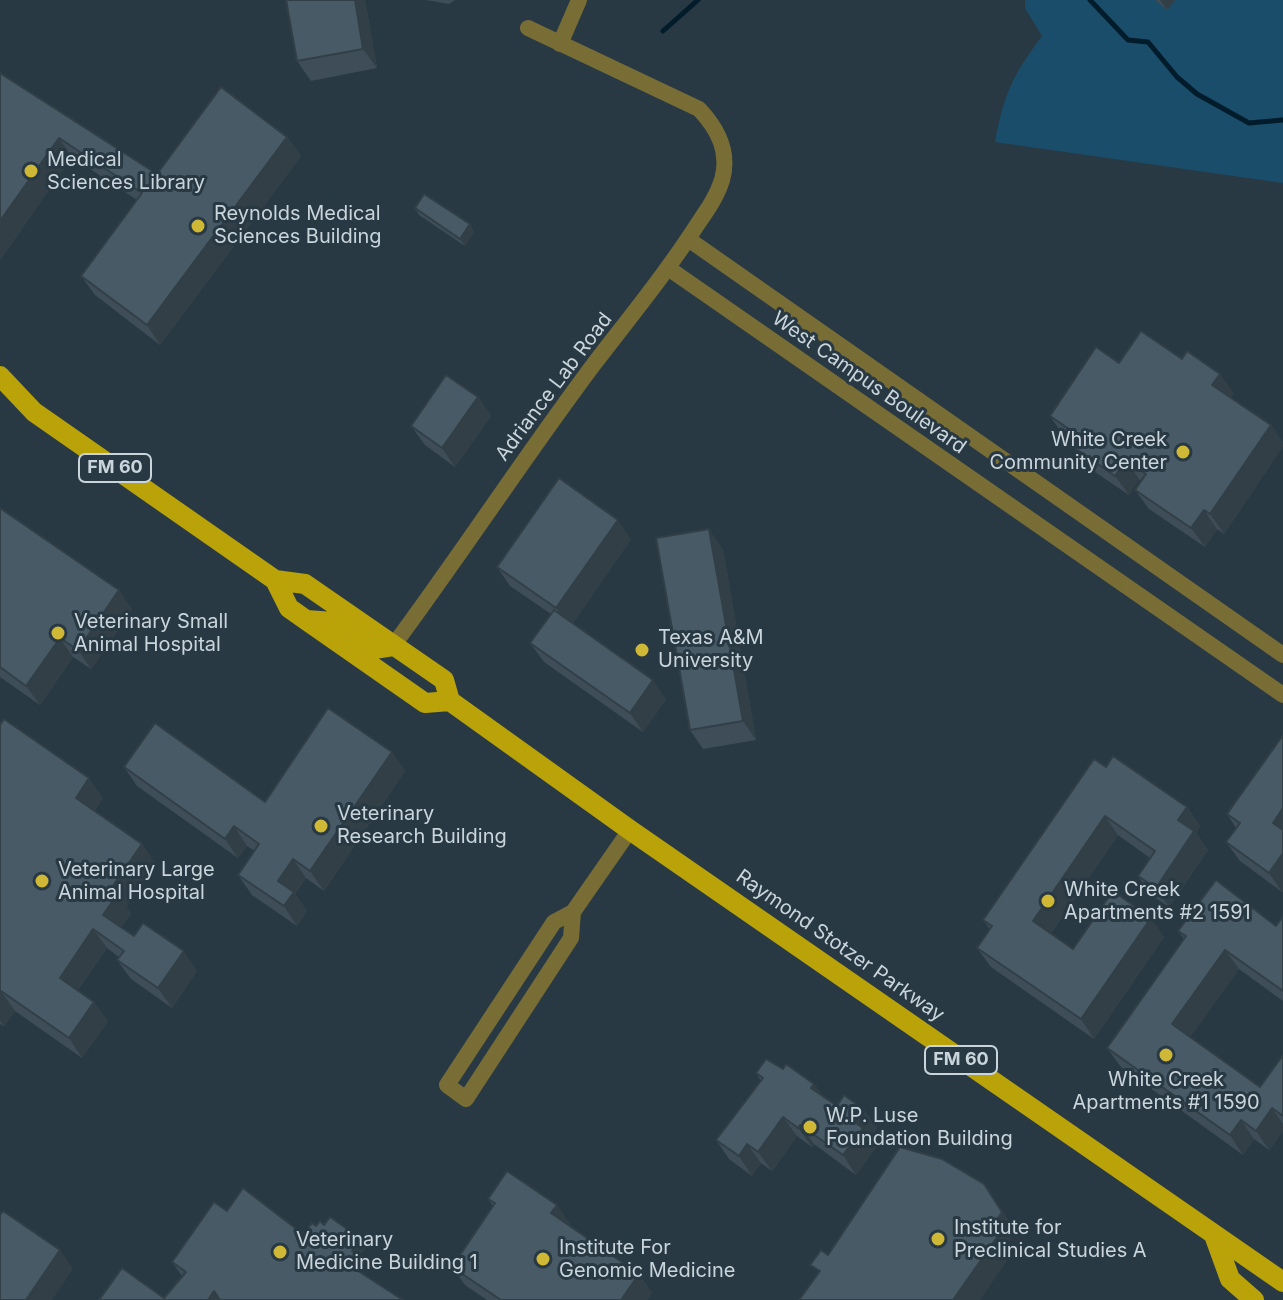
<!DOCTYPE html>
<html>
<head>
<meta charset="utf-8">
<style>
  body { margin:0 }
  canvas { display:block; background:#283944 }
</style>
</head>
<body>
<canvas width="1283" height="1300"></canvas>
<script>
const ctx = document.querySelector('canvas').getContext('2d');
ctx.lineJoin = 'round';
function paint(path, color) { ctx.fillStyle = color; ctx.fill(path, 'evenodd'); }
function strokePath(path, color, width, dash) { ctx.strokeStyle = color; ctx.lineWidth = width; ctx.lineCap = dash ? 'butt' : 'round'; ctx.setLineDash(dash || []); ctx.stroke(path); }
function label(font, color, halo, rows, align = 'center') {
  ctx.font = font + ' Inter,sans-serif'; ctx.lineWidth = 6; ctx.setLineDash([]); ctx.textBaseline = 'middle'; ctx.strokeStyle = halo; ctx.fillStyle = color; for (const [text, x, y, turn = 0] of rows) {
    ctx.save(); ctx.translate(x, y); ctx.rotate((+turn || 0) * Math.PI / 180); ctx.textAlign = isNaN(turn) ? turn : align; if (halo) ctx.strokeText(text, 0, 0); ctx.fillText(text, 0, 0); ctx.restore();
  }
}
paint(new Path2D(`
  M 1025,0 L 1283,0 L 1283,183 L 995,142 C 1004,93 1013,75 1042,36 L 1025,8 Z`), '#194d6a');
strokePath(new Path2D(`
  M 1090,0 L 1128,40 L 1148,42 L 1177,77 L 1197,94 L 1249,123 L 1283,120
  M 663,31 L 698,0`), '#021c2b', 5);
strokePath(new Path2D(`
  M 560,44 L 579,0
  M 688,239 L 1283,655
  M 668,268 L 1283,695
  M 393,646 C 462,553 525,456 594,364 C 630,317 667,272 699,222 C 708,209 717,196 722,180 C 730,152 718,129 699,109 L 528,28
  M 573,912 L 571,938 L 466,1099 L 447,1085 L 554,922 L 573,912 L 630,830`), '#796d36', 16);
strokePath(new Path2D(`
  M 0,376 L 34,412 L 275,580 L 305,584 L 444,680 L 450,701
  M 275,580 L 289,608 L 306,620 L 425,703 L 450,701 L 630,830 L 1283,1282
  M 306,620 L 334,622 L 374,649 L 393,646
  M 1214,1235 L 1230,1279 L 1254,1300`), '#baa209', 20);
paint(new Path2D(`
  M 365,0 L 377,68 L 311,81 L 297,61 Z
  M 426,0 L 455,0 L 449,4 Z
  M 1155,0 L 1175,0 L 1167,10 Z
  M 0,73 L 157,174 L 287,137 L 301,156 L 160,345 L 95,295 L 81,276 L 137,200 L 72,157 L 0,260 Z
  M 415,208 L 474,231 L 465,246 L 419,215 Z
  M 1234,393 L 1230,398 L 1271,425 L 1283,443 L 1283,446 L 1224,534 L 1217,529 L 1205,547 L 1149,509 L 1135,490 L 1141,481 L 1139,479 L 1129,495 L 1089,468 L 1075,448 L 1078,445 L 1063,435 L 1050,416 Z
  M 478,397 L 491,416 L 455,467 L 425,445 L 411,426 Z
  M 0,508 L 119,590 L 132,610 L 91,669 L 73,657 L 40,705 L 0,677 Z
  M 631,539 L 573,623 L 666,699 L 643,732 L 544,662 L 530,643 L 551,614 L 510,586 L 497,567 Z
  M 723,549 L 756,740 L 703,749 L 690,730 Z
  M 0,725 L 103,798 L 94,811 L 142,844 L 155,864 L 126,907 L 131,914 L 121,927 L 134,936 L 197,971 L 172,1008 L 131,979 L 117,960 L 119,957 L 107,948 L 78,990 L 108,1021 L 82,1058 L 15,1011 L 4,1026 L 0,1024 Z
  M 1283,735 L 1283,891 L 1282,892 L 1240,861 L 1226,842 L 1236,828 L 1227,814 Z
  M 392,752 L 405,771 L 324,891 L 306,878 L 295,894 L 307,911 L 297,926 L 252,895 L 238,875 L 255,851 L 247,846 L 238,858 L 137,786 L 124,767 L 265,802 Z
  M 1106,767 L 1187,807 L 1200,826 L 1196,833 L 1208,850 L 1169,907 L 1151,895 L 1138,876 L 1150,858 L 1118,835 L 1051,933 L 1073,949 L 1164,937 L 1094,1039 L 991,967 L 977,948 L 990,929 L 983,920 Z
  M 1283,916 L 1283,1001 L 1239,969 L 1190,1037 L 1260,1087 L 1283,1055 L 1283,1131 L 1269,1150 L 1254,1139 L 1243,1155 L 1121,1067 L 1107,1048 L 1184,939 L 1178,931 L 1276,926 Z
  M 783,1069 L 814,1084 L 823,1096 L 837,1106 L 863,1109 L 877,1128 L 870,1138 L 876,1147 L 856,1175 L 814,1144 L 812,1147 L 797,1136 L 772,1171 L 761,1163 L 752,1176 L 729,1159 L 716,1140 L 761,1081 L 756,1073 Z
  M 488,1199 L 570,1224 L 569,1225 L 639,1274 L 652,1293 L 647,1300 L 487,1300 L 465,1285 L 452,1267 L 493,1206 Z
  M 227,1211 L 303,1234 L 316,1226 L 324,1225 L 356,1235 L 365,1248 L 361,1254 L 365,1259 L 362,1262 L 366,1267 L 361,1273 L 164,1298 L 182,1276 L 172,1262 Z`), '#3e4d58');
paint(new Path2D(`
  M 355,0 L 365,0 L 377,68 L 363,49 Z
  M 1160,0 L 1175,0 L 1167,10 Z
  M 287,137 L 301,156 L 160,345 L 147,325 Z
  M 59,138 L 72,157 L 0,260 L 0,221 Z
  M 470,224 L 474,231 L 465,246 L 460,239 Z
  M 1220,374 L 1234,393 L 1226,405 L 1212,385 Z
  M 478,397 L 491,416 L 455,467 L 442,448 Z
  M 1271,425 L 1283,443 L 1283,446 L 1224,534 L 1210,514 Z
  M 1126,460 L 1139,479 L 1129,495 L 1115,476 Z
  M 1204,510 L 1217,529 L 1205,547 L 1191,528 Z
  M 618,520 L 631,539 L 570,628 L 556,608 Z
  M 709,529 L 723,549 L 756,740 L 743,721 Z
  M 119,590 L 132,610 L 91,669 L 78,650 Z
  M 60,638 L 73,657 L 40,705 L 26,686 Z
  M 653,680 L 666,699 L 643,732 L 630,713 Z
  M 392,752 L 405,771 L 324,891 L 310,871 Z
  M 89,778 L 103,798 L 89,817 L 76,798 Z
  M 1187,807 L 1200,826 L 1196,833 L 1208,850 L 1169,907 L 1156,888 L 1178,820 Z
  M 1283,808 L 1283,838 L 1273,823 Z
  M 1105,816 L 1118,835 L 1046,940 L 1033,921 Z
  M 234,826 L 247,846 L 238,858 L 225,839 Z
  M 142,844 L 155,864 L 126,907 L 131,914 L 117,934 L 103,915 L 110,890 Z
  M 1283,853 L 1283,891 L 1282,892 L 1269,873 Z
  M 293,859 L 306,878 L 295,894 L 307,911 L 297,926 L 284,906 L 278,881 Z
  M 1151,918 L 1164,937 L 1094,1039 L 1081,1019 Z
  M 93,929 L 107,948 L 73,997 L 60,978 Z
  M 1225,950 L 1239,969 L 1186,1043 L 1172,1024 Z
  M 184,951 L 197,971 L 172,1008 L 158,988 Z
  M 1,991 L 15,1011 L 4,1026 L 0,1021 L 0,993 Z
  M 94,1002 L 108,1021 L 82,1058 L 69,1038 Z
  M 814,1084 L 828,1104 L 811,1088 Z
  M 1272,1108 L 1283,1124 L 1283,1131 L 1269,1150 L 1256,1131 Z
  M 863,1109 L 877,1128 L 870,1138 L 876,1147 L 856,1175 L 843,1155 L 854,1122 Z
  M 783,1117 L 797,1136 L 772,1171 L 758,1152 Z
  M 1241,1120 L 1254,1139 L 1243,1155 L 1230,1135 Z
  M 800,1125 L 814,1144 L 812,1147 L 798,1128 Z
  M 747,1144 L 761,1163 L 752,1176 L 739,1156 Z
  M 984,1184 L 1016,1231 L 1007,1244 L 1013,1252 L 980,1300 L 953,1300 L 992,1227 Z
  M 557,1205 L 570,1224 L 565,1232 L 551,1213 Z
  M 356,1235 L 365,1248 L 361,1254 L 365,1259 L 362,1262 L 366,1267 L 358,1278 L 349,1265 L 352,1251 L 351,1242 Z
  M 60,1250 L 73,1269 L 52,1300 L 26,1300 Z
  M 639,1274 L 652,1293 L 647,1300 L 621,1300 Z
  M 214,1291 L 220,1300 L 208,1300 Z`), '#323f47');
const building = new Path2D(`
  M 286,0 L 355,0 L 363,49 L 297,61 Z
  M 0,73 L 157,174 L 221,87 L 287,137 L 147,325 L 81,276 L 142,193 L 59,138 L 0,221 Z
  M 424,194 L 470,224 L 460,239 L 415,208 Z
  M 1141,331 L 1182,359 L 1187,351 L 1220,374 L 1212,385 L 1271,425 L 1210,514 L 1204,510 L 1191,528 L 1135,490 L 1146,474 L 1126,460 L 1115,476 L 1075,448 L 1082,438 L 1050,416 L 1096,347 L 1119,363 Z
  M 446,375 L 478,397 L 442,448 L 411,426 Z
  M 559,478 L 618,520 L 556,608 L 497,567 Z
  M 0,508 L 119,590 L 78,650 L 60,638 L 26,686 L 0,667 Z
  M 709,529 L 743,721 L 690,730 L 656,538 Z
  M 554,610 L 653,680 L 630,713 L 530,643 Z
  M 328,708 L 392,752 L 310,871 L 293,859 L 278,881 L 294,892 L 284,906 L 238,875 L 259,844 L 234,826 L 225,839 L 124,767 L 155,723 L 265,802 Z
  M 4,719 L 89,778 L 76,798 L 142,844 L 110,890 L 117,895 L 103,915 L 134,936 L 143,923 L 184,951 L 158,988 L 117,960 L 124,951 L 93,929 L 60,978 L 94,1002 L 69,1038 L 1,991 L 0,993 L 0,725 Z
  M 1283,735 L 1283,808 L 1273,823 L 1283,830 L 1283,853 L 1269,873 L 1226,842 L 1240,823 L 1227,814 Z
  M 1113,756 L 1187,807 L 1178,820 L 1194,831 L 1156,888 L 1138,876 L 1155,851 L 1105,816 L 1033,921 L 1073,949 L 1113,891 L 1151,918 L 1081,1019 L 977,948 L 992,926 L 983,920 L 1094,759 L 1106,767 Z
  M 1216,880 L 1276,926 L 1283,916 L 1283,991 L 1225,950 L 1172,1024 L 1260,1087 L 1283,1055 L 1283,1116 L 1272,1108 L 1256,1131 L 1241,1120 L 1230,1135 L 1107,1048 L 1186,936 L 1178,931 Z
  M 766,1059 L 783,1069 L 786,1064 L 814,1084 L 811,1088 L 837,1106 L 844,1095 L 863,1109 L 854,1122 L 863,1128 L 843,1155 L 800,1125 L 798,1128 L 783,1117 L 758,1152 L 747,1144 L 739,1156 L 716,1140 L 763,1078 L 756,1073 Z
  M 900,1147 L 942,1159 L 984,1184 L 1002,1212 L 992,1227 L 1000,1233 L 953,1300 L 799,1300 L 820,1271 L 810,1265 L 821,1250 L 828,1255 Z
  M 507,1171 L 557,1205 L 551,1213 L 639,1274 L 621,1300 L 501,1300 L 452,1267 L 495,1203 L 488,1199 Z
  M 243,1188 L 303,1234 L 312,1223 L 316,1226 L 320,1221 L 324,1225 L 330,1217 L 356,1235 L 351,1242 L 355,1246 L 352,1251 L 356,1254 L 349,1265 L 403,1300 L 220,1300 L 214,1291 L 208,1300 L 99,1300 L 122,1268 L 164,1298 L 186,1272 L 172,1262 L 214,1202 L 227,1211 Z
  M 3,1211 L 60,1250 L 26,1300 L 0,1300 L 0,1215 Z`);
paint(building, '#485a66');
strokePath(building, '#323f47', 2);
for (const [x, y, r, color] of [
  [31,171,8,"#d0b837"],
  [198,226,8,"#d0b837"],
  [1183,452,8,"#d0b837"],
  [58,633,8,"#d0b837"],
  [642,650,8,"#d0b837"],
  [321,826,8,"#d0b837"],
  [42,881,8,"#d0b837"],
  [1048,901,8,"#d0b837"],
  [1166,1055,8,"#d0b837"],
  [810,1127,8,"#d0b837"],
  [938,1239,8,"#d0b837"],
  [280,1252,8,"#d0b837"],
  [543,1259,8,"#d0b837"]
]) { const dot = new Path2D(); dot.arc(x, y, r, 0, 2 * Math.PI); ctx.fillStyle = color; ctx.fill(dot); strokePath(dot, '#283944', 3); }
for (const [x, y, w] of [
  [115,468,72],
  [961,1060,72]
]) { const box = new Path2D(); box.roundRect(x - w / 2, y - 14, w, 28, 6); ctx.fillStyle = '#283944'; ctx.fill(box); strokePath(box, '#cad4db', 2); }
label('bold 18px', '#cad4db', null, [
  ["FM 60",115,468],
  ["FM 60",961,1060]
]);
label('20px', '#cad4db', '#283944', [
  ["Medical",47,160],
  ["Sciences Library",47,183],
  ["Reynolds Medical",214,214],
  ["Sciences Building",214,237],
  ["White Creek",1167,440,"right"],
  ["Community Center",1167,463,"right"],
  ["Veterinary Small",74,622],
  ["Animal Hospital",74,645],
  ["Texas A&M",658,638],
  ["University",658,661],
  ["Veterinary",337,814],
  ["Research Building",337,837],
  ["Veterinary Large",58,870],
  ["Animal Hospital",58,893],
  ["White Creek",1064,890],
  ["Apartments #2 1591",1064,913],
  ["White Creek",1166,1080,"center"],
  ["Apartments #1 1590",1166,1103,"center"],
  ["W.P. Luse",826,1116],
  ["Foundation Building",826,1139],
  ["Institute for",954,1228],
  ["Preclinical Studies A",954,1251],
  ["Veterinary",296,1240],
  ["Medicine Building 1",296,1263],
  ["Institute For",559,1248],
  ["Genomic Medicine",559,1271]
], 'left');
label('20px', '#cad4db', '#283944', [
  ["West Campus Boulevard",869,383,35],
  ["Adriance Lab Road",554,387,-53],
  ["Raymond Stotzer Parkway",840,946,35]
]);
</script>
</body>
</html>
